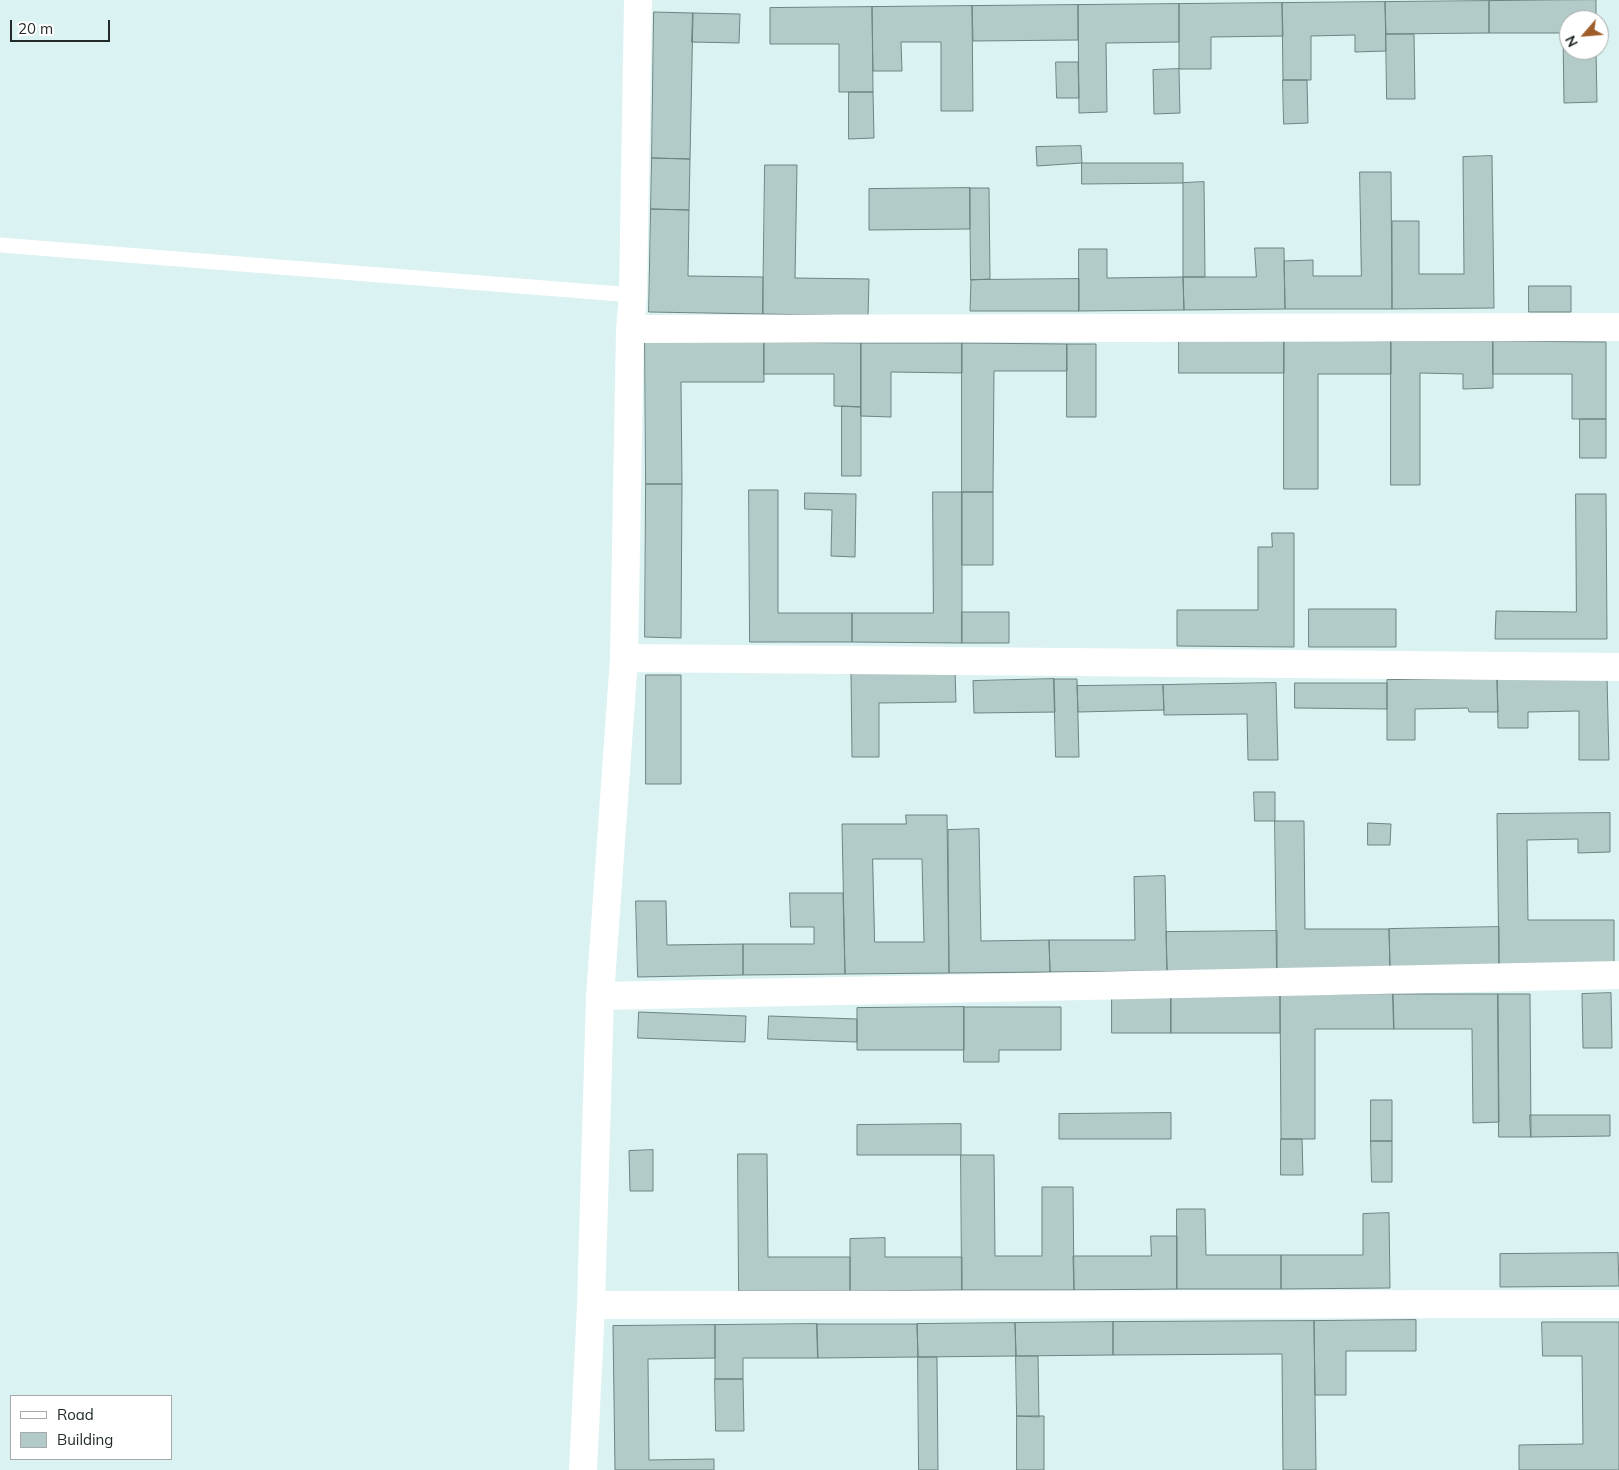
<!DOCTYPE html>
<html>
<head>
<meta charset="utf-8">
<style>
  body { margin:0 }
  #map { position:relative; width:1619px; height:1470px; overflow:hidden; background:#daf2f1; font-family:Mulish,sans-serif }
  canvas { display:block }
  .legend { position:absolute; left:10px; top:1395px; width:162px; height:65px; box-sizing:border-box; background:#fff; border:1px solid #a6aaaa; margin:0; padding:6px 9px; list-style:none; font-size:15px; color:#212b2a }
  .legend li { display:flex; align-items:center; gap:10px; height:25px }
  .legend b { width:25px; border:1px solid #a6aaaa }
  .north { position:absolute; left:1559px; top:10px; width:50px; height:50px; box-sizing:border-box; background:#fff; border:1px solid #a6aaaa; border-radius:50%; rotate:243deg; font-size:14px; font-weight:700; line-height:20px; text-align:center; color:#212b2a }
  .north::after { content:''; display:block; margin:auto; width:18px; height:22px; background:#9f5e29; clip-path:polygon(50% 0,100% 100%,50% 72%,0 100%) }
  .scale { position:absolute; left:10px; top:20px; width:100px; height:22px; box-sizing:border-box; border:2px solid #212b2a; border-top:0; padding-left:6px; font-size:15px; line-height:18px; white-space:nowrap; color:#212b2a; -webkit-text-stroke:4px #fff; paint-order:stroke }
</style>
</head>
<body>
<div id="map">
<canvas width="1619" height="1470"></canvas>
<ul class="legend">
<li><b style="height:6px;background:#fff"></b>Road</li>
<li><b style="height:14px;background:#b2cac8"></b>Building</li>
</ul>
<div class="north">N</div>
<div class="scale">20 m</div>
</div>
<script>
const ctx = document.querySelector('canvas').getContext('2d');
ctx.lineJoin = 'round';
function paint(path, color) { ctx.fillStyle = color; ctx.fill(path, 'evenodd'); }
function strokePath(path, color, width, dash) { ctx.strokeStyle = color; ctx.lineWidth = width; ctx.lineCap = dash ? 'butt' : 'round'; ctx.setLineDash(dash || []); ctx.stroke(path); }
const building = new Path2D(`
  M 1596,0 L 1596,20 L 1569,20 L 1569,50 L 1596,50 L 1597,102 L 1564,103 L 1563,33 L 1489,33 L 1489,1 Z
  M 1489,1 L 1489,33 L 1386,34 L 1385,2 Z
  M 1385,2 L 1386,51 L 1355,52 L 1355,35 L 1311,36 L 1311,80 L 1283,80 L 1282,3 Z
  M 1282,3 L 1283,36 L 1211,37 L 1211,69 L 1179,69 L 1179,4 Z
  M 1179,4 L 1179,42 L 1106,43 L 1107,112 L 1079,113 L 1078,5 Z
  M 1078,5 L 1078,40 L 973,41 L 972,6 Z
  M 972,6 L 973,111 L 941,111 L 941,42 L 901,42 L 902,71 L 873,71 L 872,7 Z
  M 872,7 L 873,92 L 839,92 L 839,44 L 770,44 L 770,8 Z
  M 654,12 L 693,13 L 690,159 L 652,158 Z
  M 693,13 L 740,14 L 739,43 L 692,42 Z
  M 1386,34 L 1414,34 L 1415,99 L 1387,99 Z
  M 1056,62 L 1078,62 L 1079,98 L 1057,98 Z
  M 1179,69 L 1180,113 L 1154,114 L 1153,70 Z
  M 1283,80 L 1307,80 L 1308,123 L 1284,124 Z
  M 849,92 L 873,92 L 874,138 L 849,139 Z
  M 1081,146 L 1082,163 L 1037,166 L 1036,147 Z
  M 1492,156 L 1494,308 L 1392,309 L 1392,221 L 1419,221 L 1419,274 L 1464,274 L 1463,157 Z
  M 652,158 L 690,159 L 689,210 L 651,209 Z
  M 1082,163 L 1183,163 L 1183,183 L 1082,184 Z
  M 765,165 L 797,165 L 795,278 L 869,279 L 868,316 L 763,314 Z
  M 1360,172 L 1391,172 L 1392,309 L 1285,309 L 1284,261 L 1313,260 L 1313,276 L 1361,276 Z
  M 1204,182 L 1205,277 L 1183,277 L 1183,183 Z
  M 970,188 L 970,229 L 869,230 L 869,189 Z
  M 970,188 L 989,188 L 990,279 L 971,280 Z
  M 651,209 L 689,210 L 688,276 L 763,277 L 763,314 L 649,312 Z
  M 1255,248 L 1284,248 L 1285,309 L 1184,310 L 1183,277 L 1256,277 Z
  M 1079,249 L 1107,249 L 1107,278 L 1183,277 L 1184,310 L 1079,311 Z
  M 1079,279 L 1079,311 L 970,311 L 971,280 Z
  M 1529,286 L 1571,286 L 1571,312 L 1529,312 Z
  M 1179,340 L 1284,340 L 1284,373 L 1179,373 Z
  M 1284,340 L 1391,341 L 1391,374 L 1318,374 L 1318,489 L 1284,489 Z
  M 1391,341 L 1493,341 L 1493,388 L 1463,389 L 1463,374 L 1420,373 L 1420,485 L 1391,485 Z
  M 1493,341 L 1606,342 L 1606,419 L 1572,419 L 1572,374 L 1493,374 Z
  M 645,342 L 764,342 L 764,382 L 681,382 L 682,484 L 646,484 Z
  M 764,342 L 861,343 L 861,407 L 834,406 L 834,374 L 764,374 Z
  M 861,343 L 962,343 L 962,373 L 891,372 L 891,417 L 861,416 Z
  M 962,343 L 1067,344 L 1067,371 L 994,371 L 993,492 L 962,492 Z
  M 1067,344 L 1096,344 L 1096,417 L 1067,417 Z
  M 842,406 L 861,407 L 861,476 L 842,476 Z
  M 1580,419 L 1606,419 L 1606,458 L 1580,458 Z
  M 646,484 L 682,484 L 681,638 L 645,637 Z
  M 749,490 L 778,490 L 778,613 L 852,613 L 852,642 L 750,642 Z
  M 933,492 L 962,492 L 962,643 L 852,642 L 852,613 L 933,613 Z
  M 962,492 L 993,492 L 993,565 L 962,565 Z
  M 805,493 L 856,494 L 855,557 L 831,556 L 832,510 L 805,509 Z
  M 1576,494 L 1606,494 L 1607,639 L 1495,639 L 1496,611 L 1576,612 Z
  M 1272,533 L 1294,533 L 1294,647 L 1177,646 L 1177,610 L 1258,610 L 1258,547 L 1272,547 Z
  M 1309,609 L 1396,609 L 1396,647 L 1309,647 Z
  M 962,612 L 1009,612 L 1009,643 L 962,643 Z
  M 955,671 L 956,702 L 879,703 L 879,757 L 852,757 L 851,672 Z
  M 646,675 L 681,675 L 681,784 L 646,784 Z
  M 1607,677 L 1609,760 L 1579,760 L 1579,711 L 1528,712 L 1528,728 L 1498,728 L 1497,679 Z
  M 1054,679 L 1055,712 L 974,713 L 973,681 Z
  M 1054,679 L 1077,679 L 1079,757 L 1056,757 Z
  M 1497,679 L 1498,712 L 1469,712 L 1468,708 L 1415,709 L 1415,740 L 1387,740 L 1387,680 Z
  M 1276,683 L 1278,760 L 1248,760 L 1247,714 L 1164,715 L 1163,685 Z
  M 1295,683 L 1387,683 L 1387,709 L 1295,708 Z
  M 1163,685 L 1164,710 L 1078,712 L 1077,686 Z
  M 1254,792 L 1275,792 L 1275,821 L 1255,821 Z
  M 1610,813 L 1610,852 L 1578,853 L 1578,839 L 1527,840 L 1528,920 L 1614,920 L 1614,966 L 1499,967 L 1497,814 Z
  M 906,815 L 947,815 L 949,973 L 845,974 L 842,824 L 906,824 ZM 873,859 L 922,859 L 924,942 L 875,942 Z
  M 1275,821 L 1304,821 L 1305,929 L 1389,929 L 1390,968 L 1277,970 Z
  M 1368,823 L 1391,824 L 1390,845 L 1368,845 Z
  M 979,829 L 981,941 L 1049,940 L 1050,972 L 949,973 L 948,830 Z
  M 1165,876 L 1167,971 L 1050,972 L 1049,940 L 1135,940 L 1134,877 Z
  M 790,893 L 843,893 L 845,974 L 743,975 L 743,944 L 814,944 L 814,927 L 791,927 Z
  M 636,901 L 666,901 L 667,945 L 743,944 L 743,975 L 638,977 Z
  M 1499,927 L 1499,967 L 1390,968 L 1389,929 Z
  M 1277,931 L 1277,970 L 1167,971 L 1166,932 Z
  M 1611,993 L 1612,1048 L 1583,1048 L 1582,994 Z
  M 1393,994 L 1498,994 L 1499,1122 L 1473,1123 L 1472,1029 L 1394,1029 Z
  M 1393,994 L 1394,1029 L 1315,1029 L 1315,1139 L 1281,1139 L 1280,995 Z
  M 1498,994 L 1530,994 L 1531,1137 L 1499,1137 Z
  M 1112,995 L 1171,995 L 1171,1033 L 1112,1033 Z
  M 1171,995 L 1280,995 L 1280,1033 L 1171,1033 Z
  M 964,1007 L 964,1050 L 857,1050 L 857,1008 Z
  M 964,1007 L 1061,1007 L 1061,1050 L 999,1050 L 999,1062 L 964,1062 Z
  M 639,1012 L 746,1016 L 745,1042 L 638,1038 Z
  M 769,1016 L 857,1019 L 857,1042 L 768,1039 Z
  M 1371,1100 L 1392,1100 L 1392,1141 L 1371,1141 Z
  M 1171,1113 L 1171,1139 L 1059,1139 L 1059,1114 Z
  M 1530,1115 L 1610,1115 L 1610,1136 L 1531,1137 Z
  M 961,1124 L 961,1155 L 857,1155 L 857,1125 Z
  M 1281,1139 L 1302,1139 L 1303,1175 L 1281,1175 Z
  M 1371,1141 L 1392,1141 L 1392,1182 L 1372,1182 Z
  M 653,1150 L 653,1191 L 630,1191 L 629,1151 Z
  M 738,1154 L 767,1154 L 768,1257 L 850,1257 L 850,1291 L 739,1291 Z
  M 961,1155 L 994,1155 L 995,1256 L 1042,1256 L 1042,1187 L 1073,1187 L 1074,1290 L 962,1290 Z
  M 1177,1209 L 1205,1209 L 1206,1255 L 1281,1255 L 1281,1289 L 1177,1289 Z
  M 1389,1213 L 1390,1288 L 1281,1289 L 1281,1255 L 1363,1255 L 1363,1214 Z
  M 1151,1236 L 1177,1236 L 1177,1289 L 1074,1290 L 1073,1256 L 1151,1256 Z
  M 885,1238 L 885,1257 L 962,1257 L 962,1290 L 850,1291 L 850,1239 Z
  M 1618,1253 L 1619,1286 L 1500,1287 L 1500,1254 Z
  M 1416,1320 L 1416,1351 L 1346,1351 L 1346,1395 L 1315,1395 L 1314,1321 Z
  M 1314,1321 L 1316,1470 L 1283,1470 L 1282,1354 L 1113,1355 L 1113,1322 Z
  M 1113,1322 L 1113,1355 L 1016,1356 L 1015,1323 Z
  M 1542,1322 L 1619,1322 L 1619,1470 L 1519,1470 L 1519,1445 L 1583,1444 L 1582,1356 L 1543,1356 Z
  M 1015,1323 L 1016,1356 L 918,1357 L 917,1324 Z
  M 817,1324 L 818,1358 L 743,1358 L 743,1379 L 715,1379 L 715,1325 Z
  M 817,1324 L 917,1324 L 918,1357 L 818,1358 Z
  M 715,1325 L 715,1358 L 648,1359 L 649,1460 L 714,1459 L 714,1470 L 615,1470 L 613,1326 Z
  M 1016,1356 L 1038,1356 L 1039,1417 L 1017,1416 Z
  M 918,1357 L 937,1357 L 938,1470 L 919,1470 Z
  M 715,1379 L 743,1379 L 744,1431 L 716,1431 Z
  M 1017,1416 L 1044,1416 L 1044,1470 L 1017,1470 Z`);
paint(building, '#b2cac8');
strokePath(building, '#6d8482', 1);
strokePath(new Path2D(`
  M 0,245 L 633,295`), '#fff', 15);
strokePath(new Path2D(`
  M 630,329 L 1619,327
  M 624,658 L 1619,667
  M 600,996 L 1619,975
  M 591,1305 L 1619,1304
  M 583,1470 L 591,1305 L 600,996 L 624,658 L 630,329 L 633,295 L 638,0`), '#fff', 28);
</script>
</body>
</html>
